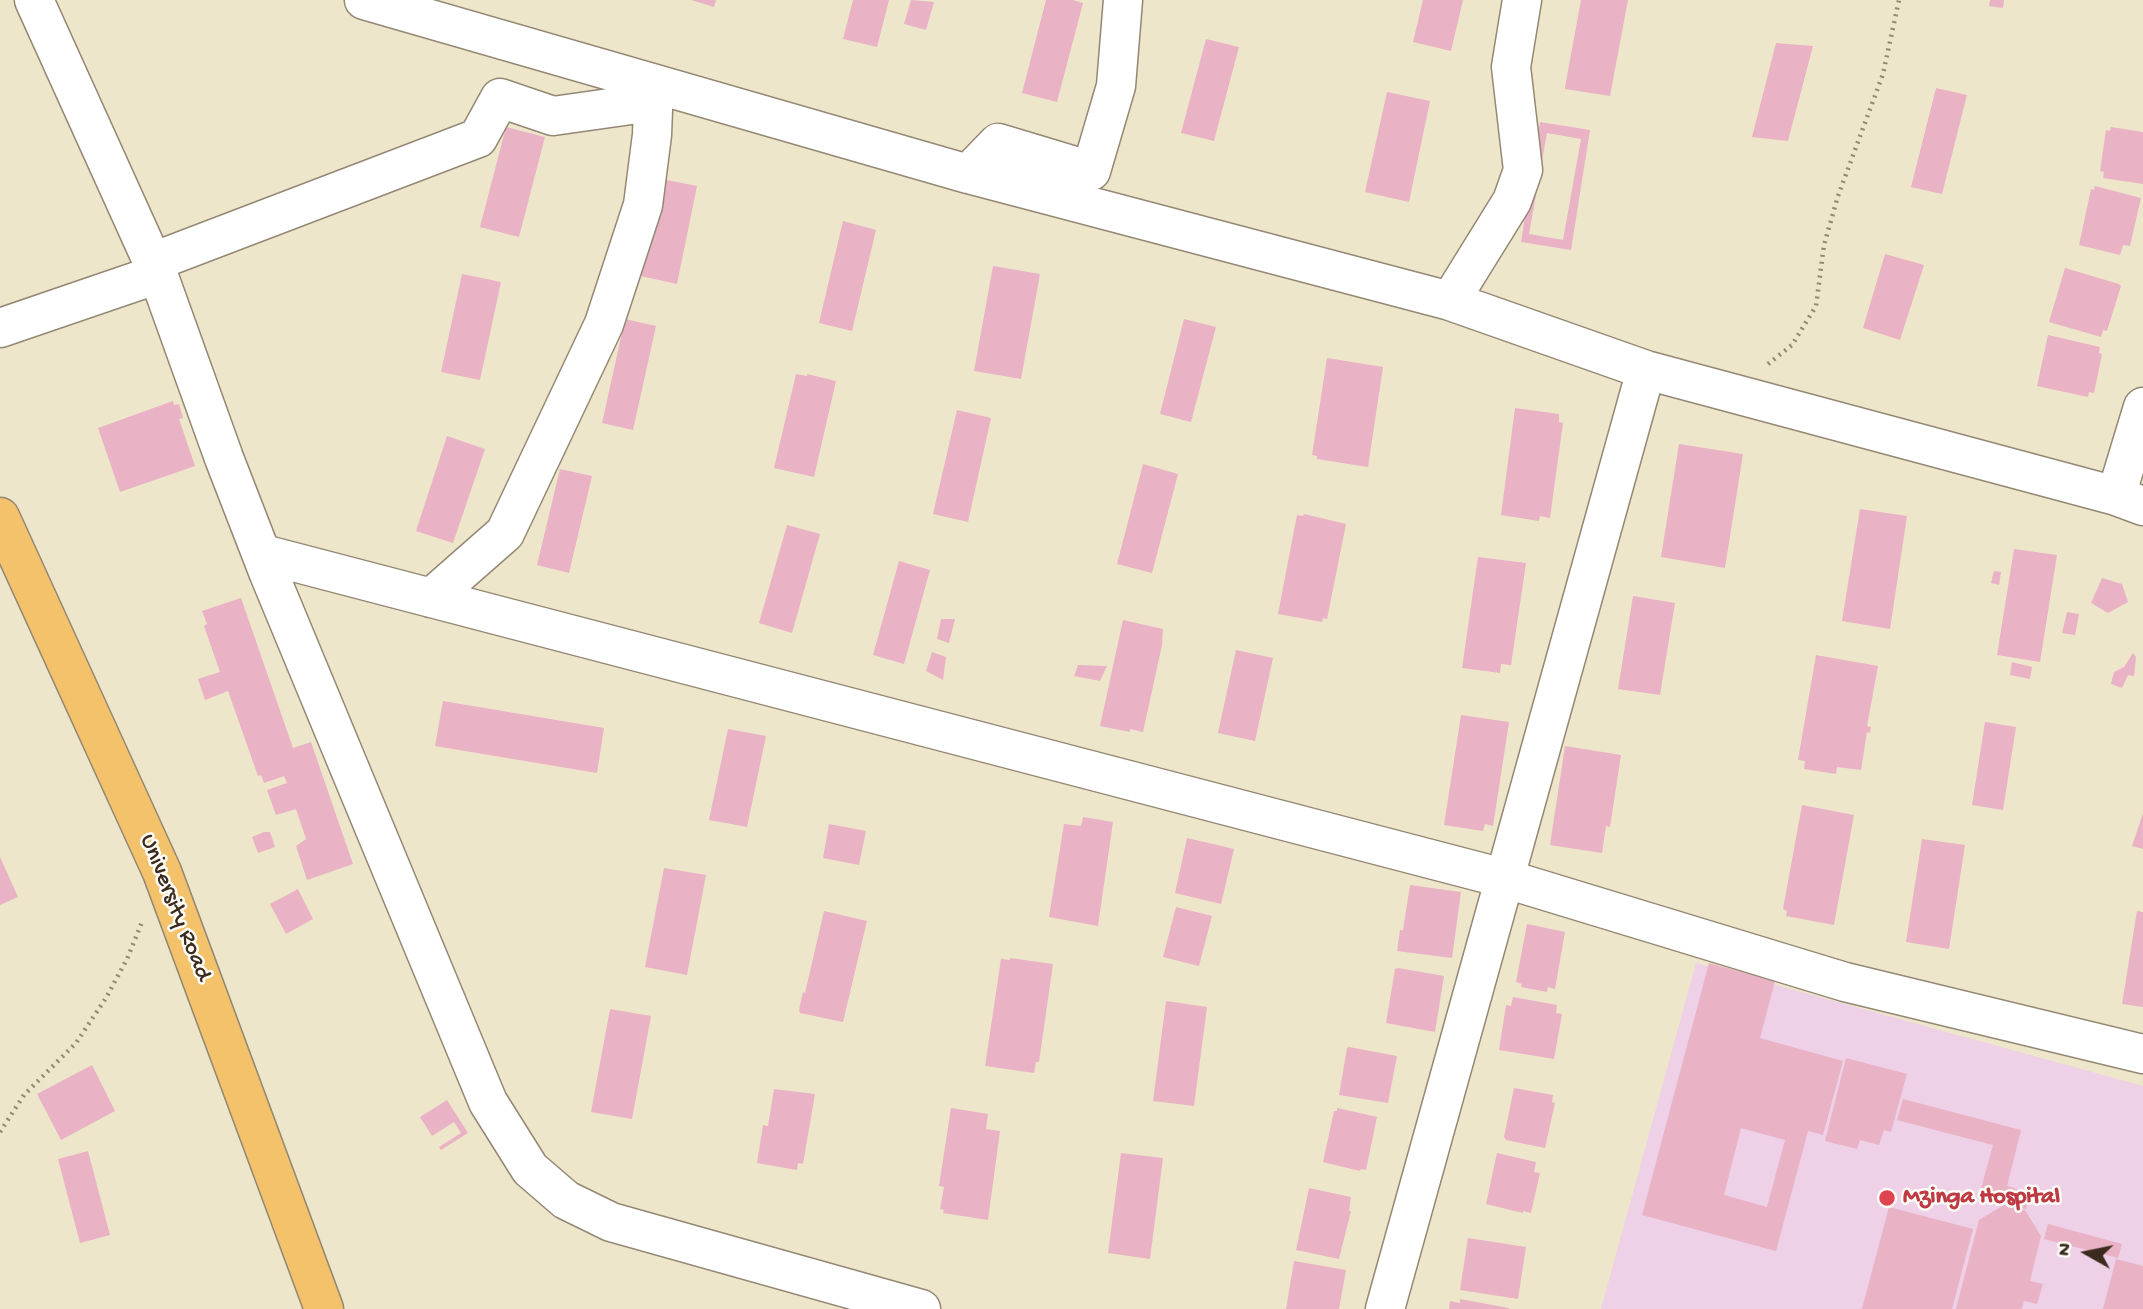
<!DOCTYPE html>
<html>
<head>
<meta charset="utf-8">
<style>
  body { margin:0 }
  #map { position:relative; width:2143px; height:1309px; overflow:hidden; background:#eee6ca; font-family:"Gochi Hand",sans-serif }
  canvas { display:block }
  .north { position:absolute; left:2052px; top:1218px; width:70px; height:70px; -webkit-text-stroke:5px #fdfcf7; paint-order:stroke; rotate:279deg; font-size:19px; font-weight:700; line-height:28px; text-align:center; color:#3b2a1e }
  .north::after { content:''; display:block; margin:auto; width:24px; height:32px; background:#3b2a1e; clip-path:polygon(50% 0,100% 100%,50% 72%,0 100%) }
</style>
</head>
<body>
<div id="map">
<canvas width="2143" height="1309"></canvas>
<div class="north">N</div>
</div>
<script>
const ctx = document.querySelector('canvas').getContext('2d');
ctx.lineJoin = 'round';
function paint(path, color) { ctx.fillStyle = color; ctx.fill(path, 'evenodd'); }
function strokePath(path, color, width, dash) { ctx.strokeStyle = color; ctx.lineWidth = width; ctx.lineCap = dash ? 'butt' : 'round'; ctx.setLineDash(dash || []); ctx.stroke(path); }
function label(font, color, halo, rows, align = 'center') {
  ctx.font = font + ' "Gochi Hand",sans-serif'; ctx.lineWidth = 5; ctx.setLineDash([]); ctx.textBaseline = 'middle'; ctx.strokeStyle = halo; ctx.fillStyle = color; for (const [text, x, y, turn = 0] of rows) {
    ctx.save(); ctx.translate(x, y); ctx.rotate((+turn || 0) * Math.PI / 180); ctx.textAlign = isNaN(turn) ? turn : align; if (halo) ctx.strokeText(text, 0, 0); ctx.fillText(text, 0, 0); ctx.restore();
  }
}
paint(new Path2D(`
  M 1696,963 L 2143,1086 L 2143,1309 L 1601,1309 Z`), '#eed0e7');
paint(new Path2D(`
  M 691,0 L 716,0 L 714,7 Z
  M 853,0 L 889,0 L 877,47 L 843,39 Z
  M 911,0 L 934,2 L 926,30 L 904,24 Z
  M 1046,0 L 1073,0 L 1083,3 L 1057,102 L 1022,93 Z
  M 1423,0 L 1463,0 L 1451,51 L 1413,42 Z
  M 1581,0 L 1628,0 L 1610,96 L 1565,89 L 1565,87 Z
  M 1990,0 L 2004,0 L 2003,8 L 1989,6 Z
  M 1206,39 L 1239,47 L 1214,141 L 1181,133 Z
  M 1776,43 L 1813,46 L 1788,141 L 1752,137 Z
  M 1936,88 L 1967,95 L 1942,194 L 1911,187 Z
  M 1387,92 L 1430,101 L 1409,202 L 1365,192 Z
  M 1540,122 L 1590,130 L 1571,250 L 1521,242 ZM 1547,133 L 1581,139 L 1563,240 L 1529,234 Z
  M 506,127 L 545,137 L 519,237 L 480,227 Z
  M 2111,127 L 2143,132 L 2143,184 L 2103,178 L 2104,172 L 2100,171 L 2106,130 L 2110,131 Z
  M 656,178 L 697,186 L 677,284 L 636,275 Z
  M 2095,186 L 2141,198 L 2130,246 L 2123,245 L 2120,255 L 2079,245 L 2091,189 L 2094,190 Z
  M 843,221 L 876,230 L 852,331 L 819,323 Z
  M 1885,254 L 1924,265 L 1900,340 L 1863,328 Z
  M 993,266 L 1040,274 L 1021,379 L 974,371 Z
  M 2065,268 L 2119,284 L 2121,286 L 2107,331 L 2103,330 L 2101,337 L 2049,322 Z
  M 462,274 L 501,282 L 480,380 L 441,372 Z
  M 625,319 L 656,326 L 633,430 L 602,423 Z
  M 1184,319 L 1216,327 L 1191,422 L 1160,414 Z
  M 2048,335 L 2100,347 L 2099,353 L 2102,354 L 2094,393 L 2089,392 L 2088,397 L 2037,386 Z
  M 1327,358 L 1383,367 L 1368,467 L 1317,459 L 1317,456 L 1312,455 Z
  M 796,374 L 807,376 L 807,374 L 836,381 L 814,477 L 774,468 Z
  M 173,401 L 174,405 L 179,404 L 183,418 L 179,419 L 195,466 L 120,492 L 98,428 Z
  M 1515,408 L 1559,414 L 1559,422 L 1563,423 L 1550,518 L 1540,516 L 1539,521 L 1501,515 Z
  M 957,410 L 991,418 L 968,522 L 933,514 Z
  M 447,436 L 485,449 L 453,543 L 416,531 Z
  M 1679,444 L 1743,454 L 1725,568 L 1661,557 Z
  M 1143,464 L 1178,474 L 1152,573 L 1117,564 Z
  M 560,469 L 592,476 L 569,573 L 537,565 Z
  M 1860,509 L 1907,516 L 1890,629 L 1842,621 Z
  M 1304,514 L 1346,524 L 1327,619 L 1323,618 L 1322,622 L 1278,614 L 1297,515 L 1303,516 Z
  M 787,525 L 820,534 L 792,633 L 759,623 Z
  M 2014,549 L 2057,555 L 2040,662 L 1997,655 Z
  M 1478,557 L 1526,563 L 1511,665 L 1501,664 L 1500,673 L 1462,668 Z
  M 899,561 L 930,570 L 904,664 L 873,655 Z
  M 1994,571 L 2001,572 L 1999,585 L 1991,583 Z
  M 2102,578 L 2122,584 L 2128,602 L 2108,613 L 2091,603 Z
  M 1633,596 L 1675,603 L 1660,695 L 1618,689 Z
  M 241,598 L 293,748 L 311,742 L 353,864 L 307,880 L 296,846 L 306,839 L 296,809 L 276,815 L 267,790 L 287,783 L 284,776 L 264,783 L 261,775 L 258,776 L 228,691 L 205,700 L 198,679 L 220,672 L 204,626 L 207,624 L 202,611 Z
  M 2067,612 L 2079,614 L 2075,635 L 2062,633 Z
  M 941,619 L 955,619 L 949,643 L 937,639 Z
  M 1123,620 L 1163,629 L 1162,645 L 1143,732 L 1130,729 L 1130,732 L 1100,726 Z
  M 1236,650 L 1273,658 L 1255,741 L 1218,733 Z
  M 932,652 L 946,657 L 943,680 L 926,671 Z
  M 2133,653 L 2136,657 L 2134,676 L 2128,675 L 2122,688 L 2111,684 L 2114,672 L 2124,667 Z
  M 1816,655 L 1878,666 L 1867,726 L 1871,727 L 1870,733 L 1867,732 L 1861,770 L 1837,767 L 1836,774 L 1804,769 L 1805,761 L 1798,760 Z
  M 2012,662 L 2032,667 L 2030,679 L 2010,675 Z
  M 1078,665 L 1107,666 L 1100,681 L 1074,676 Z
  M 443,701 L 604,728 L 597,773 L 435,746 Z
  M 1461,715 L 1509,722 L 1493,826 L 1485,824 L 1483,831 L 1444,825 Z
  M 1985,722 L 2016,727 L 2003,810 L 1972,805 Z
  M 728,729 L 766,736 L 747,827 L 709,820 Z
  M 1565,746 L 1621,755 L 1610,827 L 1606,826 L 1602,853 L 1550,845 Z
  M 1802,805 L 1854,815 L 1834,925 L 1786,916 L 1787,911 L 1783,909 Z
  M 2143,813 L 2143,849 L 2132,846 Z
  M 1083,817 L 1113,822 L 1098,926 L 1049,917 L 1064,824 L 1081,826 Z
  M 829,824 L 866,831 L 859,865 L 823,858 Z
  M 264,832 L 270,832 L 275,847 L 258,853 L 252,837 Z
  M 1187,838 L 1234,849 L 1221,904 L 1175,893 Z
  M 1922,839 L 1965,845 L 1949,949 L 1906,942 Z
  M 0,857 L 18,897 L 0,905 Z
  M 664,868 L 706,875 L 687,975 L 645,967 Z
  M 1410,885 L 1461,892 L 1452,958 L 1397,951 L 1400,930 L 1403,930 Z
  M 298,889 L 313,919 L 286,934 L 270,904 Z
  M 1176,907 L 1212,916 L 1199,966 L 1163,957 Z
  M 824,911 L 867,921 L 843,1022 L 800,1013 L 799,1010 L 803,992 L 805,993 Z
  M 2137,911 L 2143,912 L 2143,1007 L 2122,1004 Z
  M 1527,924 L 1565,932 L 1555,989 L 1548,987 L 1547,992 L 1521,987 L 1522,984 L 1516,982 Z
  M 1010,958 L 1053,964 L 1039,1062 L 1036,1062 L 1034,1073 L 985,1066 L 1001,959 L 1010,960 Z
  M 1709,963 L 1775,981 L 1760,1038 L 1843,1061 L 1823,1135 L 1808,1131 L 1776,1251 L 1642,1215 ZM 1741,1128 L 1785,1140 L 1767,1207 L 1724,1195 Z
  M 1398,968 L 1444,976 L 1435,1032 L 1386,1023 L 1395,969 Z
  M 1513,997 L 1557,1005 L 1556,1013 L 1562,1014 L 1554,1059 L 1499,1050 L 1506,1005 L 1511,1006 Z
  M 1166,1001 L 1207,1007 L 1194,1106 L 1153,1101 Z
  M 610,1009 L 651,1016 L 632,1119 L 591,1112 Z
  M 1349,1047 L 1397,1056 L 1388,1103 L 1339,1095 L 1347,1048 Z
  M 1846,1058 L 1907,1074 L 1891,1132 L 1884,1130 L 1879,1145 L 1860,1140 L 1857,1149 L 1825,1141 Z
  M 92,1065 L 115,1111 L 61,1140 L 37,1094 Z
  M 1514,1088 L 1553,1095 L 1552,1102 L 1555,1103 L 1545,1148 L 1506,1140 L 1504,1137 Z
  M 774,1089 L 815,1094 L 803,1164 L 798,1163 L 797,1170 L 757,1163 L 763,1125 L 768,1126 Z
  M 1903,1099 L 2021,1130 L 2007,1186 L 2030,1193 L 2026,1209 L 1979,1196 L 1993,1145 L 1897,1120 Z
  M 447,1100 L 468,1133 L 441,1150 L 439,1147 L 461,1133 L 454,1122 L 432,1136 L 420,1117 Z
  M 951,1108 L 988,1114 L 986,1129 L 1000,1131 L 988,1220 L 943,1213 L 944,1210 L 940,1209 L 944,1187 L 939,1186 Z
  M 1337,1108 L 1377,1117 L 1366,1170 L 1361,1169 L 1360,1171 L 1323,1162 L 1334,1111 L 1337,1111 Z
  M 88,1151 L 110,1235 L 80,1243 L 58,1159 Z
  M 1121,1153 L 1163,1158 L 1150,1259 L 1108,1253 Z
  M 1497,1153 L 1536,1162 L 1534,1172 L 1540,1173 L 1531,1213 L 1523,1211 L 1523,1213 L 1486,1204 Z
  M 1309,1188 L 1351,1197 L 1349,1211 L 1351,1211 L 1339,1259 L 1296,1250 Z
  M 2004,1205 L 2025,1210 L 2041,1236 L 2030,1281 L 2043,1284 L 2037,1304 L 2024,1301 L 2022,1309 L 1956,1309 L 1979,1220 Z
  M 1889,1207 L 1973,1229 L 1952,1309 L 1862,1309 Z
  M 2048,1224 L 2122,1244 L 2118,1258 L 2044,1239 Z
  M 1468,1238 L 1526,1247 L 1518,1299 L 1460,1290 Z
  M 2116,1259 L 2143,1266 L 2143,1309 L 2103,1309 Z
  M 1294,1261 L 1346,1270 L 1339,1309 L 1286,1309 Z
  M 1460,1299 L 1509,1308 L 1509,1309 L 1449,1309 L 1450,1301 L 1460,1303 Z`), '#e9b2c5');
const minor = new Path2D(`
  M 34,0 L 158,274 L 224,458 L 269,574 L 488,1102 L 530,1169 L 566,1200 L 611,1222 L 921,1309
  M 364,0 L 968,174 L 1450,301 L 1646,370 L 2116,496 L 2143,506
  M 968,174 L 998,143 L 1091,171 L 1116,86 L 1123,0
  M 153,262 L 478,138 L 500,98 L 553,116 L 652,102
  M 1450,301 L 1512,201 L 1523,170 L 1511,67 L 1522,0
  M 0,328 L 158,274
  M 2116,496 L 2143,407
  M 263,554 L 1503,878 L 1845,982 L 2143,1054
  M 431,598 L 505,533 L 604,324 L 643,205 L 652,135 L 654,84
  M 1385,1309 L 1646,370`);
const major = new Path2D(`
  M 0,517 L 162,872 L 324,1309`);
strokePath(minor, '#948874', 41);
strokePath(major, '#948874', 41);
strokePath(new Path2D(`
  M 1768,364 L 1792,345 L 1816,306 L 1824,245 L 1838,196 L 1883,74 L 1899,0
  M 0,1132 L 24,1095 L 76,1043 L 106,998 L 127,959 L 142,922`), '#948874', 4.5, [2, 5]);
strokePath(minor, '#fff', 38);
strokePath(major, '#f3c26a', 38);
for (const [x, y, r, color] of [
  [1887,1198,9,"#e0444e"]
]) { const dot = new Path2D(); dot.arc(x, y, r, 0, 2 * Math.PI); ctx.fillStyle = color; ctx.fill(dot); strokePath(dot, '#fdfcf7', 2.5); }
label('24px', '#3b2a1e', '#fdfcf7', [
  ["University Road",174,908,68]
]);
label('bold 24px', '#be3a42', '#fdfcf7', [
  ["Mzinga Hospital",1903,1198]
], 'left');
</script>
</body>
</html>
